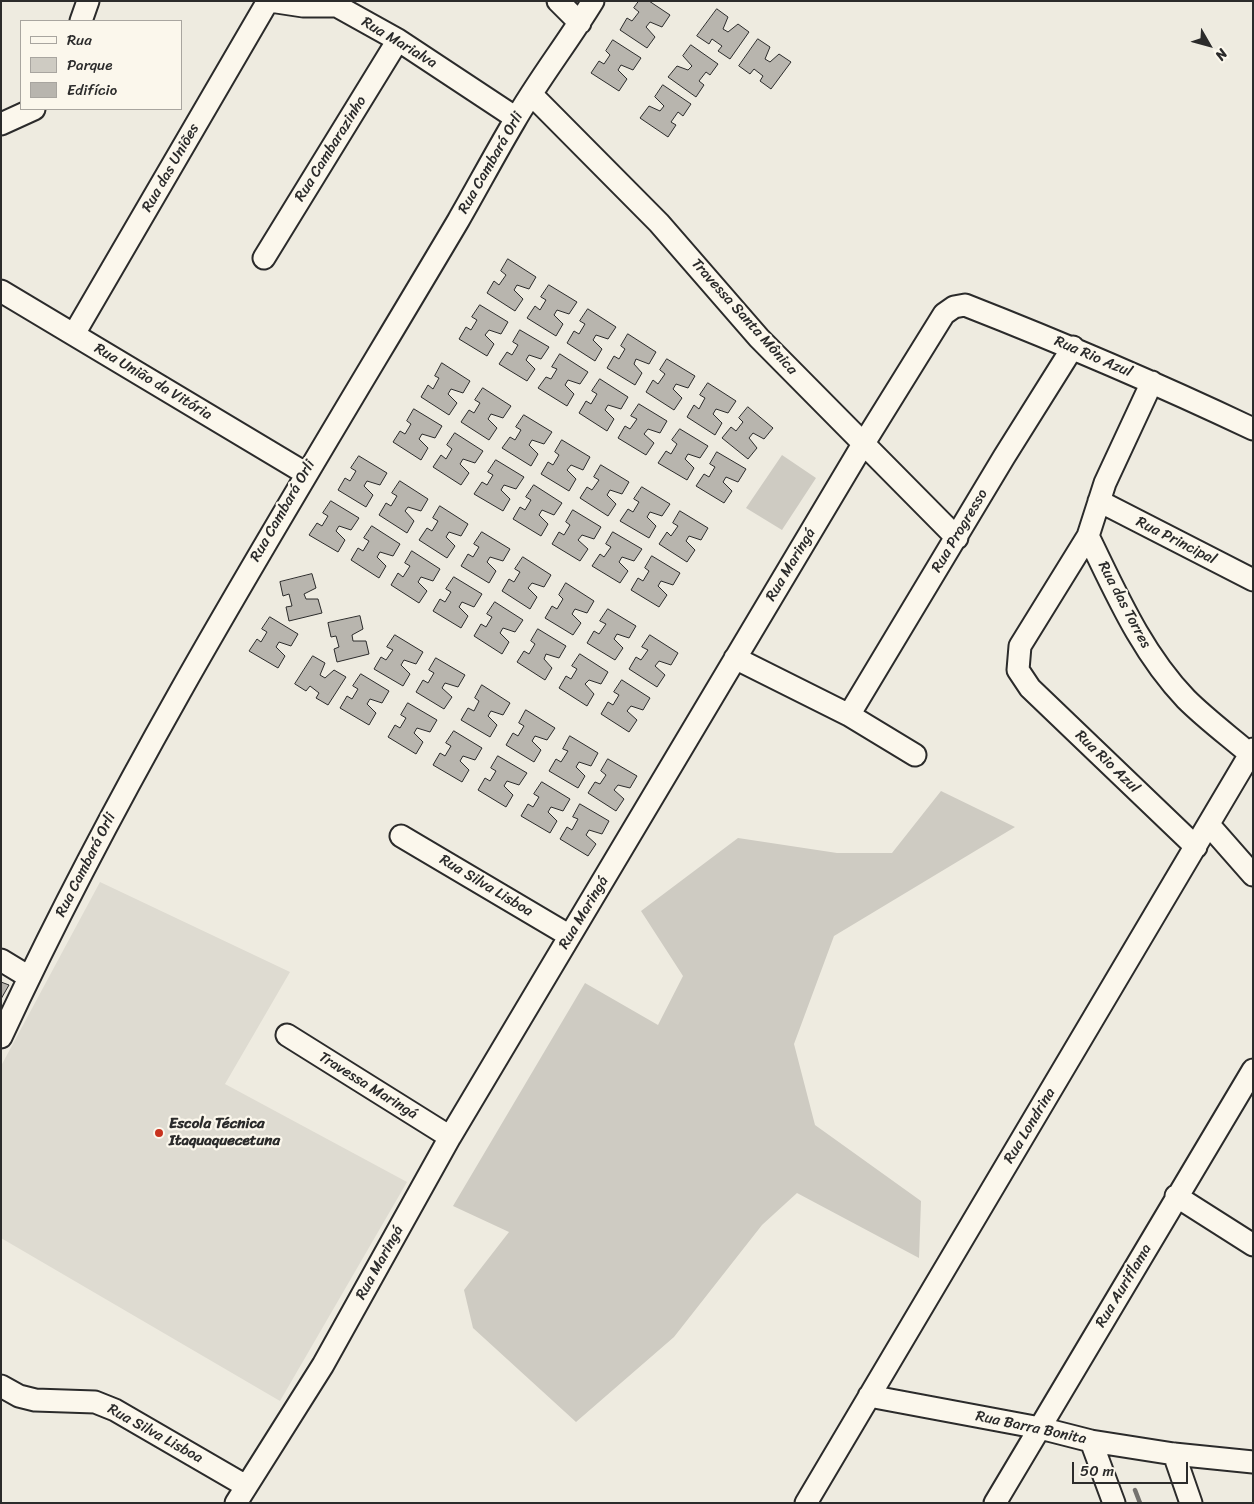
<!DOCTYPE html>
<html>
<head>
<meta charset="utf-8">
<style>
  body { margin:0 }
  #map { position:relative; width:1254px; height:1504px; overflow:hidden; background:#eeebe0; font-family:Sriracha,sans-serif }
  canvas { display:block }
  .frame { position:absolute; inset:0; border:2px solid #2b2b2b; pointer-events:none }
  .legend { position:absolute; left:20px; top:20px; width:162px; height:90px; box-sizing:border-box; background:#fbf7ec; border:1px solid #a8a59f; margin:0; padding:6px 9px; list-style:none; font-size:15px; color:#2b2b2b }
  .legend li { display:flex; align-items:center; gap:10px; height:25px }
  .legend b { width:25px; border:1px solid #a8a59f }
  .north { position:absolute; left:1184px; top:20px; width:50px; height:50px; -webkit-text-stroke:4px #fbf7ec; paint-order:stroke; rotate:128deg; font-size:14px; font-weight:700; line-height:20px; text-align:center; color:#2b2b2b }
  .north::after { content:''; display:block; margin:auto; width:18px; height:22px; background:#2b2b2b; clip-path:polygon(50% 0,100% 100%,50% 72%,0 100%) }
  .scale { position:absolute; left:1072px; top:1462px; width:116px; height:22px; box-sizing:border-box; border:2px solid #2b2b2b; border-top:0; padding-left:6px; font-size:15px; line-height:18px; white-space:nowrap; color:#2b2b2b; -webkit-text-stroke:4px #fbf7ec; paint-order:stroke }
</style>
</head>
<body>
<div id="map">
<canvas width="1254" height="1504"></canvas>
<div class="frame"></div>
<ul class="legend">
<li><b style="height:6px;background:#fbf7ec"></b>Rua</li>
<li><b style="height:14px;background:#cecbc2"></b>Parque</li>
<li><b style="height:14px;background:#b8b5ae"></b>Edifício</li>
</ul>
<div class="north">N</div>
<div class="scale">50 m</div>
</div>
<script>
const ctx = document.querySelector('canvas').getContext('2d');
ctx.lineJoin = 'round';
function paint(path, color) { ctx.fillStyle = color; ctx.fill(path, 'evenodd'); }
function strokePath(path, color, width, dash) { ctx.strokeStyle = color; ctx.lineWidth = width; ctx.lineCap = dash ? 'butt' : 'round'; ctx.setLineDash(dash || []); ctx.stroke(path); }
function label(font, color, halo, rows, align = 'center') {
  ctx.font = font + ' Sriracha,sans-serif'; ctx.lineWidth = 4.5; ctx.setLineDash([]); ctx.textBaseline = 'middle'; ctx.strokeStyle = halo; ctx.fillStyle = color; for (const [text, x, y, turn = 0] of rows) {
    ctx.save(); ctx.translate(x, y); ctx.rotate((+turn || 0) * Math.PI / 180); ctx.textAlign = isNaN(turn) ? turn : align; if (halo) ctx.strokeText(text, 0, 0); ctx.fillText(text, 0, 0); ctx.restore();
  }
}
paint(new Path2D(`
  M 100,882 L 290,972 L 225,1084 L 407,1182 L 280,1401 L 1,1238 L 1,1066 Z`), '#dedbd1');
paint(new Path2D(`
  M 782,455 L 816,478 L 782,530 L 746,508 Z
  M 941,791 L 1015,827 L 834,936 L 794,1044 L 815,1125 L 921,1201 L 919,1258 L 797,1193 L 762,1225 L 674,1337 L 576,1422 L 473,1328 L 464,1290 L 509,1232 L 453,1206 L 585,983 L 658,1025 L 683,976 L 641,911 L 738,838 L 837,853 L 892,853 Z`), '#cecbc2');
strokePath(new Path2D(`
  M 1135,1490 L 1140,1503`), '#74726e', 4.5);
const building = new Path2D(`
  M 639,1 L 649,1 L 670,15 L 662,27 L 650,22 L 646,27 L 655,37 L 647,48 L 620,30 L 627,18 L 632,21 L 639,12 L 634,8 Z
  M 717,9 L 728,17 L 723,29 L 728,32 L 738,24 L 749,32 L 730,59 L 718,51 L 722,46 L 712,39 L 709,44 L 697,36 Z
  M 758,39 L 770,47 L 765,59 L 770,62 L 779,54 L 791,62 L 771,89 L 760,81 L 763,76 L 754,69 L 750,74 L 739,66 Z
  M 613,40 L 641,58 L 633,70 L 621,65 L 618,70 L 627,79 L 619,91 L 591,73 L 599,61 L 604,64 L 610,55 L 606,51 Z
  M 691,45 L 718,64 L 710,75 L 706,72 L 699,81 L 704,85 L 696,97 L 668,77 L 677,66 L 688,70 L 692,66 L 683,56 Z
  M 663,85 L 691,104 L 683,116 L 678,112 L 671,122 L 676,125 L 668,137 L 640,118 L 649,106 L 660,111 L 664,106 L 655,97 Z
  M 508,259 L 536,277 L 529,289 L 517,285 L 514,290 L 523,299 L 515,311 L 487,293 L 494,281 L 499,285 L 506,275 L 501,271 Z
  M 549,285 L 577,302 L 569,314 L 557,310 L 554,315 L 563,324 L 556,336 L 527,318 L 535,306 L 540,310 L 546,300 L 541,297 Z
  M 480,305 L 508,322 L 501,334 L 489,330 L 485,335 L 494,344 L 487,356 L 459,339 L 466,327 L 471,330 L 477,320 L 472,317 Z
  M 588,309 L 616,327 L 608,339 L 596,335 L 593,340 L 602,349 L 595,361 L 567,343 L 574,331 L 579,334 L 585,324 L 580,321 Z
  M 520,330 L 549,347 L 541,359 L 529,355 L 526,360 L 535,369 L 527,381 L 499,364 L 507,352 L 512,355 L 518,345 L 513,342 Z
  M 628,334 L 656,352 L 649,364 L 636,359 L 634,364 L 642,373 L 635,385 L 607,368 L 614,356 L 619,359 L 625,349 L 621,346 Z
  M 560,354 L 588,372 L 580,384 L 568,380 L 565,385 L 574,394 L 567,406 L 538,388 L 546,377 L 551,379 L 557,369 L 552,367 Z
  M 667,359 L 695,376 L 688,388 L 676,384 L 673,389 L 682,398 L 674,410 L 646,392 L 653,380 L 658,384 L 665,374 L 660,370 Z
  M 442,363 L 470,381 L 463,393 L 451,389 L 448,394 L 457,403 L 449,415 L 421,397 L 428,385 L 433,389 L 439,378 L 435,376 Z
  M 600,379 L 628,397 L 621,409 L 608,405 L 605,410 L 614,419 L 607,431 L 579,413 L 586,401 L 591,404 L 597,394 L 592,391 Z
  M 708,383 L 736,401 L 728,413 L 716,409 L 713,414 L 722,423 L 715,435 L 687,417 L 694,405 L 699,409 L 705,398 L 700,395 Z
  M 483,388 L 511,406 L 503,418 L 491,414 L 488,419 L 497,428 L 489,440 L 461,422 L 469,410 L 474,413 L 480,403 L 475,400 Z
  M 639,404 L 667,421 L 660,433 L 648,429 L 644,434 L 654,443 L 646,455 L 618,438 L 625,426 L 630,429 L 637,419 L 631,416 Z
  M 748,407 L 773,428 L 764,439 L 753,433 L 749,438 L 757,448 L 748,459 L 722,438 L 731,427 L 736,431 L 743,422 L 739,418 Z
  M 414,409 L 442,426 L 435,438 L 422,434 L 419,439 L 428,448 L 421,460 L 393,442 L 400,431 L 405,434 L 411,424 L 407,421 Z
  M 524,415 L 552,432 L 544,444 L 532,440 L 529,445 L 538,454 L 531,466 L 502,448 L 510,437 L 515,440 L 521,430 L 516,427 Z
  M 680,429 L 708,446 L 700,458 L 688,454 L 685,459 L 694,468 L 687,480 L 658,463 L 666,451 L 671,454 L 677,444 L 672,440 Z
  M 455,433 L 483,451 L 475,463 L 463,459 L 460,464 L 469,473 L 461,485 L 433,467 L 441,455 L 446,459 L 452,449 L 447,445 Z
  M 562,440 L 590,457 L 583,470 L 571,465 L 567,470 L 576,479 L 569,491 L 541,474 L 548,462 L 553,465 L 559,455 L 555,452 Z
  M 717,452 L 746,469 L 738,482 L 726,477 L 723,482 L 732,491 L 724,503 L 696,486 L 704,474 L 709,477 L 715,467 L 710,464 Z
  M 359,456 L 387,473 L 380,485 L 367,481 L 364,486 L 373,495 L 366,507 L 338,490 L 345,478 L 350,481 L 356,471 L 351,468 Z
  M 496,460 L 524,477 L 516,489 L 504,485 L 501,490 L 510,499 L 503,511 L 474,494 L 482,482 L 487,485 L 493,475 L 488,472 Z
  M 601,465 L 629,482 L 622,494 L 610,490 L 607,495 L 616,504 L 608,516 L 580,498 L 587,487 L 592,490 L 599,480 L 594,477 Z
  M 400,481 L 428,499 L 421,511 L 408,507 L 405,511 L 414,521 L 407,533 L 379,515 L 386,503 L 391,506 L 397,496 L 392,493 Z
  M 534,485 L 562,503 L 554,515 L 542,510 L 539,515 L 548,524 L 541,536 L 513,519 L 520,507 L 525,510 L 531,500 L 526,497 Z
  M 642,487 L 670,504 L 662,516 L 650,512 L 647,517 L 656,526 L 649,538 L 620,521 L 628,509 L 633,512 L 639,502 L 634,499 Z
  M 331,501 L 359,518 L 351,530 L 339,526 L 336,531 L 345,540 L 338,552 L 309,535 L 317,523 L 322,526 L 328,516 L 323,513 Z
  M 440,506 L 468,524 L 461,536 L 449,532 L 446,537 L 455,546 L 447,558 L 419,540 L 427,528 L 432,531 L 438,521 L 433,518 Z
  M 573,510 L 601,527 L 594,539 L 582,535 L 578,540 L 588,549 L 580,561 L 552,544 L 559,532 L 564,535 L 570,525 L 566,522 Z
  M 680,511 L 708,528 L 701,540 L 689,536 L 686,541 L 695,550 L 687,562 L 659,544 L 667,532 L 671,536 L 678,526 L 673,523 Z
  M 372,526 L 400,544 L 393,556 L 380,552 L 377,557 L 386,566 L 379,578 L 351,560 L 358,548 L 363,551 L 369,541 L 364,538 Z
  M 482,532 L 510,549 L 503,561 L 490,557 L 487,562 L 496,571 L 489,583 L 461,566 L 468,554 L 473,557 L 479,547 L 474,544 Z
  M 613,532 L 642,549 L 634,561 L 622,557 L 619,562 L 628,571 L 620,583 L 592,566 L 600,554 L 604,557 L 611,547 L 606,544 Z
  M 412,551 L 440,569 L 433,581 L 421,577 L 418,582 L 427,591 L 419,603 L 391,585 L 398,573 L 403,577 L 410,566 L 405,563 Z
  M 652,556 L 680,573 L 673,585 L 661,581 L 658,586 L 667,595 L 659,607 L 631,590 L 638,578 L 643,581 L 649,571 L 645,568 Z
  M 523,557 L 551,575 L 544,587 L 532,583 L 528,588 L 537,597 L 530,609 L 502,591 L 509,579 L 514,582 L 520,572 L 515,569 Z
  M 312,574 L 316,588 L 304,594 L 306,599 L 318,599 L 322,613 L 289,621 L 286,607 L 292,606 L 289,594 L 283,596 L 280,582 Z
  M 454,577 L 482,594 L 474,607 L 462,602 L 459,607 L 468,616 L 461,628 L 433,611 L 440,599 L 445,602 L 451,592 L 446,589 Z
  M 566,583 L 594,601 L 587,613 L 575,609 L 572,614 L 581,623 L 573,635 L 545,618 L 552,606 L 557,609 L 563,599 L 559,595 Z
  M 495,602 L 523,620 L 515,632 L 503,628 L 500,633 L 509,642 L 502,654 L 474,636 L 481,624 L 486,627 L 492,617 L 487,614 Z
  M 608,609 L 636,626 L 629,638 L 617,634 L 614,639 L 623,648 L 615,660 L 587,643 L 594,631 L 599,634 L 606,624 L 600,621 Z
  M 360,616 L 363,629 L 352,635 L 353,641 L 366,641 L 369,654 L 337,662 L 334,649 L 339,647 L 336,636 L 331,637 L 328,623 Z
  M 270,617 L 298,634 L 291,646 L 279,642 L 276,647 L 285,656 L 278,668 L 249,651 L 257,639 L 261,642 L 267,632 L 262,629 Z
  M 538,629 L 566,646 L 559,658 L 546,654 L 544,659 L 552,668 L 545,680 L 517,662 L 524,651 L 529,654 L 535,644 L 531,641 Z
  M 395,635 L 423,652 L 416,664 L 404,660 L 401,665 L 410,674 L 403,686 L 374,669 L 381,657 L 386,660 L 393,650 L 387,647 Z
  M 650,635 L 678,653 L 671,665 L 659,661 L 655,666 L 665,675 L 657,687 L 629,669 L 636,657 L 641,660 L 648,650 L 642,647 Z
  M 580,654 L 608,672 L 601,684 L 589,680 L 585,684 L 594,694 L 587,706 L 559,688 L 566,676 L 571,679 L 577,669 L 572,666 Z
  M 313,656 L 325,663 L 320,675 L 325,678 L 334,670 L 346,677 L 328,705 L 316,698 L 319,693 L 310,686 L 306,691 L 295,684 Z
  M 436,658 L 465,675 L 458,687 L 445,683 L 442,688 L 452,697 L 444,709 L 416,692 L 423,680 L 428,683 L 434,673 L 429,670 Z
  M 361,674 L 389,691 L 382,703 L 370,699 L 367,704 L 376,713 L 369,725 L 340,708 L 347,696 L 352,699 L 358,689 L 353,686 Z
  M 622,680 L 650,698 L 643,710 L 631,706 L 627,711 L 637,720 L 629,732 L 601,714 L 608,702 L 613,705 L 619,695 L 614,692 Z
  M 482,685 L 510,703 L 503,715 L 491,711 L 488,716 L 497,725 L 490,737 L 461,720 L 468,708 L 474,711 L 479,701 L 475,698 Z
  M 408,703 L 437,720 L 430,732 L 417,728 L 414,733 L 423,742 L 416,754 L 388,737 L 395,725 L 400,728 L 406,718 L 401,715 Z
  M 526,710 L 555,728 L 547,740 L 535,736 L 532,741 L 541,750 L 534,762 L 506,745 L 513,733 L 518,736 L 524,726 L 519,723 Z
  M 454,731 L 482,748 L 475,760 L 463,756 L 460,761 L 469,770 L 462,782 L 433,765 L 440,753 L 445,756 L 451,746 L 446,743 Z
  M 570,736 L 598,753 L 591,766 L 579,762 L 576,767 L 585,776 L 578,788 L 549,771 L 556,759 L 561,762 L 568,751 L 563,749 Z
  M 498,756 L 527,773 L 519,785 L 507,781 L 504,786 L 513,795 L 506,807 L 478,790 L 485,778 L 490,781 L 496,771 L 491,768 Z
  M 608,759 L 637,776 L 630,788 L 618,785 L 614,790 L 624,799 L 616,811 L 588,793 L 595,782 L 600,784 L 606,775 L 601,771 Z
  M 542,782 L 570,799 L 563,811 L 551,807 L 548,812 L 557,821 L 550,833 L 521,816 L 528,804 L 533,807 L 539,797 L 534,794 Z
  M 580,804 L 609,821 L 602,834 L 589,830 L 586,835 L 596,844 L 588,856 L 560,839 L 567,827 L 572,830 L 578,819 L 573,817 Z
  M 1,982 L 9,985 L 1,999 Z`);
paint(building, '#b8b5ae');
strokePath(building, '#2b2b2b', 1);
const minor = new Path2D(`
  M 270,1 L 303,6 L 337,6 L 398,40 L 516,118
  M 558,1 L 580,23
  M 81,21 L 88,1
  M 532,95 L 659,223 L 759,338 L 957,538
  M 1,124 L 34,109
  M 264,258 L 398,40
  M 1,291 L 305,473
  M 74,334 L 268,1
  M 1152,382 L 1105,483 L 1088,536 L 1020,646 L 1018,670 L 1030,688 L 1196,847
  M 1099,501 L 1253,580
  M 1088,536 C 1116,593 1141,652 1186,699 C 1206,719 1229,736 1250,754
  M 735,658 L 849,715 L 915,755
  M 849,715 L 1004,457 L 1073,347
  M 1209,825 L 1253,875
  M 401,836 L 570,936
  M 1,960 L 29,977
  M 287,1035 L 450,1137
  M 1,1037 C 133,753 299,489 458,221 C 477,188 495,154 514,122 C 538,80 568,42 593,1
  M 1176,1196 L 1253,1245
  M 1,1386 L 19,1396 L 35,1400 L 95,1402 L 115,1410 L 246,1486
  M 869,1396 L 1040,1428 L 1091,1441 L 1174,1454 L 1253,1462
  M 1091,1441 L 1114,1503
  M 1174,1454 L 1191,1503
  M 236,1503 L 323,1365 L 450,1137 L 859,451 L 944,314 L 954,307 L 965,305 C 1062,343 1158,384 1253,429
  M 806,1503 L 1253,749
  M 995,1503 L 1253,1070`);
strokePath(minor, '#2b2b2b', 25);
strokePath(minor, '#fbf7ec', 21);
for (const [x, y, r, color] of [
  [159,1133,5,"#c8321e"]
]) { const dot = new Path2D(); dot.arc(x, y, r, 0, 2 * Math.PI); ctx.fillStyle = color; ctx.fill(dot); strokePath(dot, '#fbf7ec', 2); }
label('15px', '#2b2b2b', '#fbf7ec', [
  ["Rua Marialva",399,43,31],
  ["Rua Cambarazinho",331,149,-58],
  ["Rua Cambará Orli",491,163,-60],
  ["Rua das Uniões",171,168,-60],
  ["Travessa Santa Mônica",744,317,48],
  ["Rua Rio Azul",1093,357,23],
  ["Rua União da Vitória",153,382,31],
  ["Rua Cambará Orli",283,511,-60],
  ["Rua Progresso",960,531,-59],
  ["Rua Principal",1176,541,27],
  ["Rua Maringá",791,565,-59],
  ["Rua das Torres",1124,605,62],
  ["Rua Rio Azul",1107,762,44],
  ["Rua Cambará Orli",86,865,-63],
  ["Rua Silva Lisboa",486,886,31],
  ["Rua Maringá",584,913,-59],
  ["Travessa Maringá",368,1086,32],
  ["Rua Londrina",1030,1126,-59],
  ["Rua Maringá",380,1263,-61],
  ["Rua Auriflama",1124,1286,-59],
  ["Rua Barra Bonita",1031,1428,12],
  ["Rua Silva Lisboa",155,1434,29]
]);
label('bold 15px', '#2b2b2b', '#fbf7ec', [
  ["Escola Técnica",169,1124],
  ["Itaquaquecetuna",169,1141]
], 'left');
</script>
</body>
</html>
